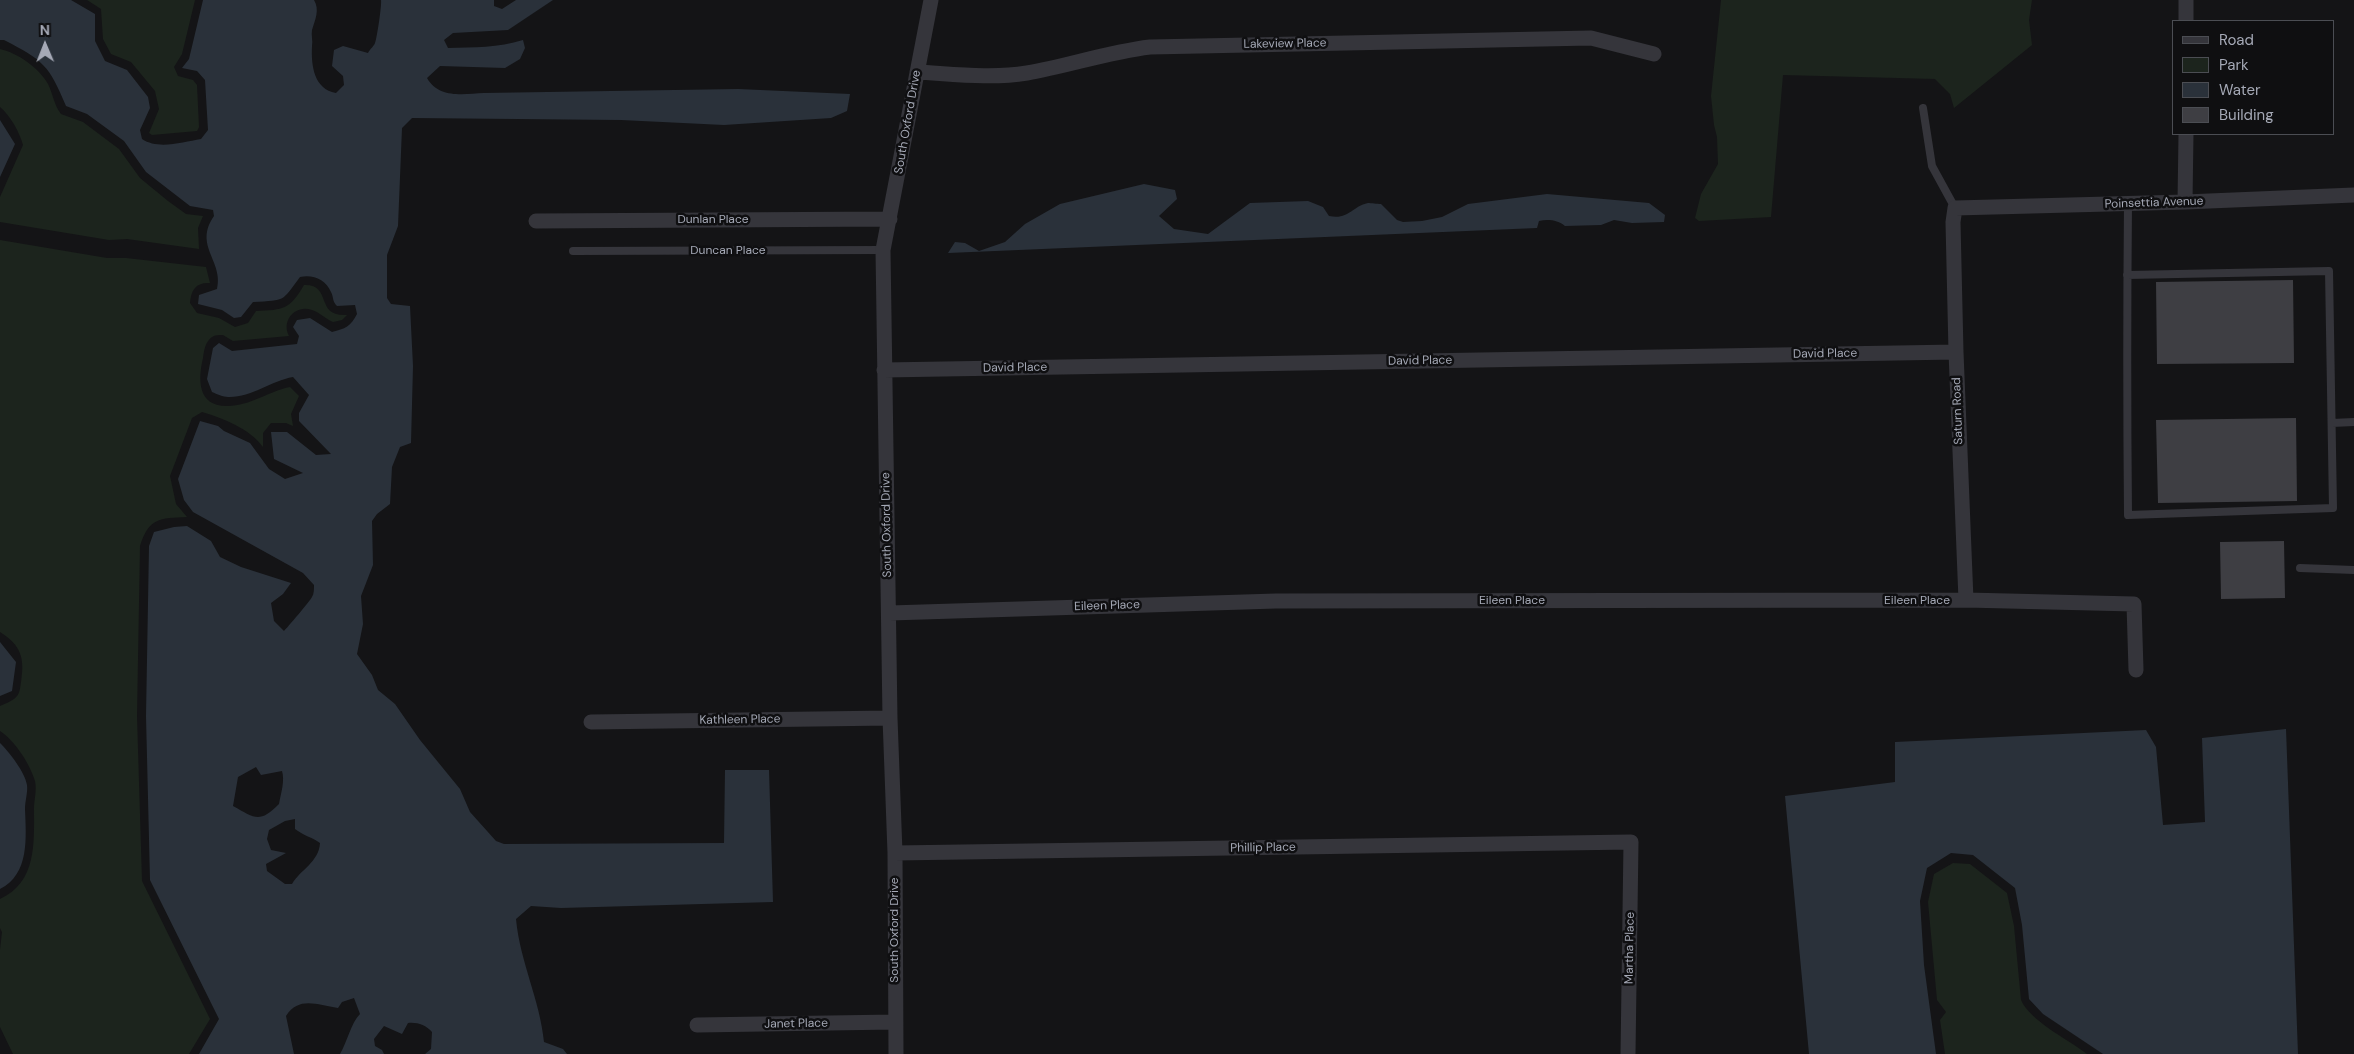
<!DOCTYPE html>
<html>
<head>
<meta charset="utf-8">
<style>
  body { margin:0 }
  #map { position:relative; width:2354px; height:1054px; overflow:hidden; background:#141416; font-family:"DM Sans",sans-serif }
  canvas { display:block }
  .legend { position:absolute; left:2172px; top:20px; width:162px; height:115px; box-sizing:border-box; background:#0f0f11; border:1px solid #4b4d53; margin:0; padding:6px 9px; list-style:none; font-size:15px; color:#a5a9b6 }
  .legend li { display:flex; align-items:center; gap:10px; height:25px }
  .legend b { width:25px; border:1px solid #4b4d53 }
  .north { position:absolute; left:20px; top:20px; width:50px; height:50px; -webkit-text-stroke:4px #0f0f11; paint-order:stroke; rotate:359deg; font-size:14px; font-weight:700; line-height:20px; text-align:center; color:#a5a9b6 }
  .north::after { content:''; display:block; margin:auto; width:18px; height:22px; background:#a5a9b6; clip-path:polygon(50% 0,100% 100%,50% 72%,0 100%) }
</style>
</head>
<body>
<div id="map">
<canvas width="2354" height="1054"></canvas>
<ul class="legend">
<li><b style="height:6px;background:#35353b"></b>Road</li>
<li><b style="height:14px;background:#1c241d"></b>Park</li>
<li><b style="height:14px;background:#2a313a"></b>Water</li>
<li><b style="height:14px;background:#3e3e43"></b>Building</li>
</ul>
<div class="north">N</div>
</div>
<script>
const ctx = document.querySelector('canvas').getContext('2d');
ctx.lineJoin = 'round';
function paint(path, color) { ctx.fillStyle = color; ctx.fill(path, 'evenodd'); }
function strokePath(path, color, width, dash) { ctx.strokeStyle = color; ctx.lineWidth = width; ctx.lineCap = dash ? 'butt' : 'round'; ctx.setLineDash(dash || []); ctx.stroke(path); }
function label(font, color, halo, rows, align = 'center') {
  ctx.font = font + ' "DM Sans",sans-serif'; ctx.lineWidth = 5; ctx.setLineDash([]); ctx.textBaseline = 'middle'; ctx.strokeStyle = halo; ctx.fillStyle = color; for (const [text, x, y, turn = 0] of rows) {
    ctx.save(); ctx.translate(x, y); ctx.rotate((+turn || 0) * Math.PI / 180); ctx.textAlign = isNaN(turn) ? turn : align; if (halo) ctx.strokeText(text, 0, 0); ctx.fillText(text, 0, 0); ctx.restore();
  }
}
paint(new Path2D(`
  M 87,0 L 195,0 L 182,54 L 174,67 L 178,76 L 193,80 L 197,85 L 199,127 L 197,131 L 152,135 L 149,133 L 159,109 L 155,91 L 131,62 L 111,54 L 103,39 L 101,9 Z
  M 1721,0 L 2032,0 L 2029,20 L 2032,45 L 1954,108 L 1950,94 L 1935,79 L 1783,75 L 1771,217 L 1699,221 L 1695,218 L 1701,194 L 1718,164 L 1717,137 L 1714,125 L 1711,96 Z
  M 0,49 C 18,53 39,68 48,84 C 53,94 54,105 61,114 L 83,122 L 119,149 L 140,178 L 168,201 L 186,214 L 203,216 L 198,228 L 199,249 L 127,239 L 109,240 L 0,222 L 0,197 L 23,145 C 20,133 10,115 0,107 Z
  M 0,240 L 107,258 L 126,258 L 206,267 L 210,283 C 196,282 191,290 190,303 L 197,313 L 219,318 L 235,327 L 248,323 L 256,311 C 284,310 290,309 304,285 C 333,284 314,317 347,315 L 342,320 L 333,322 C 326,319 319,312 312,310 C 295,304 281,321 289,336 L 233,341 L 223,335 C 219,335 215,335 212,337 C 205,342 204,351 203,358 C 198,379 197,407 228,406 C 250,406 269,391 290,387 L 299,396 L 291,414 L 293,426 L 286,423 L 271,423 L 263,433 L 263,447 C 250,429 223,418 202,412 L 192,418 L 170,476 L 176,504 L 187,517 C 159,518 149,518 140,546 L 137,716 L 142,881 L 210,1019 L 189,1054 L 13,1054 L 0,1027 L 0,950 L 2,932 L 0,928 L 0,899 C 37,882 34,843 34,808 C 34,800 37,790 35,781 C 30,764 15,741 0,731 L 0,706 C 4,704 10,702 14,699 C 20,695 20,688 21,682 C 25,658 21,645 0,632 Z
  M 1953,863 L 1970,864 L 2007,893 L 2014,926 L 2021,1000 C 2030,1021 2069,1040 2087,1054 L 1945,1054 L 1940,1020 L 1946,1012 L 1937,1000 L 1928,902 L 1934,874 Z`), '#1c241d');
paint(new Path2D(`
  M 0,0 L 71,0 L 95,14 L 95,41 L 105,61 L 127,70 L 148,97 L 150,108 L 140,130 L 142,139 C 158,150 183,142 201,139 L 208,130 L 205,80 L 197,71 L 182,68 L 189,59 L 203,0 L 314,0 C 320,10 315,20 312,30 C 311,35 313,41 312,46 C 311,66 314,89 336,93 L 344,85 L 343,76 L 332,66 L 334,50 L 343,46 L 368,53 C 370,49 374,46 375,43 C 377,38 382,4 381,0 L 494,0 L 494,6 L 502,9 L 516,0 L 553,0 L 508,30 L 453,33 L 444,40 L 448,48 C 474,47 498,48 523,40 L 525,48 L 520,59 L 505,68 L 440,66 L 427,78 C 439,99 464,94 484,93 L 738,89 L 850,94 L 847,111 L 831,118 L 724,125 L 621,120 L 412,118 L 402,128 L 398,226 L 387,255 L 387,298 L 391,304 L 410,306 L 413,366 L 411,443 L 400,447 L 392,467 L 390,504 L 377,514 L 372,521 L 373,565 L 361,596 L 363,624 L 357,654 L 372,675 L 378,690 L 395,704 L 420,740 L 460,789 L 470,812 L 496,841 L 504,844 L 724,843 L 725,770 L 769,770 L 773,902 L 561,908 L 531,906 L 516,919 C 520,962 540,1000 544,1042 L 563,1049 L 567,1054 L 425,1054 L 431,1049 L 432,1032 C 426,1025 417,1022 408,1023 L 402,1034 L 384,1026 L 374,1039 L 375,1046 L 382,1050 L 384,1054 L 340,1054 C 347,1042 351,1023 360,1014 L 354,998 L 342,1002 L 338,1008 C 317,1005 299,996 286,1016 L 294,1054 L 199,1054 L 219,1019 L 150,880 L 146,716 L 149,546 L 154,532 L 174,527 L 187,526 L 211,541 L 220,557 L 241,567 L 291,583 L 283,594 L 271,603 L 274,621 L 284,631 C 286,629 311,600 312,597 C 314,594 314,589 314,585 L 303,573 L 193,512 L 184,500 L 178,479 L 200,421 L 218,426 L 224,431 L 250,443 L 269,469 L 285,479 L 303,473 L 274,459 L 271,432 L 287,432 L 316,455 L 331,454 L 299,421 L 299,413 L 309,395 L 293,377 C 271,381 250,398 228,397 C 223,397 217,394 212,392 L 207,379 L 213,348 L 219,343 L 232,351 L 297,344 L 299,336 L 293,327 L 297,320 L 310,318 L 332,332 C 345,329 351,326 357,314 L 355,305 L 337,306 C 332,301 334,298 331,292 C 326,279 312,274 300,277 C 281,302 287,300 253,302 L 241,317 L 234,318 L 222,310 L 198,304 L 199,295 L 217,289 C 224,261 193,246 214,216 L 213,210 L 190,206 L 146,172 L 124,141 L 87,114 L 66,106 C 49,65 43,60 4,40 L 0,40 ZM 256,767 L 261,775 L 282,771 C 285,781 281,793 279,804 C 259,824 255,818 233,806 L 238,777 ZM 295,819 L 295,829 C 304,836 312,837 320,843 C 319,862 300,870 292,884 L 285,884 L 267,871 L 266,864 L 286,853 L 271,850 L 267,839 L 269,830 L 285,821 Z
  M 0,120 L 15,144 L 0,177 Z
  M 1144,184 L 1175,190 L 1177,199 L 1159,216 L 1174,229 L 1208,234 L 1250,203 L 1308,201 L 1323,207 L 1329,216 C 1349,220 1351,207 1368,203 C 1371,203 1377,204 1381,204 L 1397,220 L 1403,222 L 1422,221 L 1442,217 L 1468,204 L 1547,194 L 1649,203 L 1665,215 L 1664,222 L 1632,223 L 1614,220 L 1601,225 L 1565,226 C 1558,220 1548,219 1539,221 L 1537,228 L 948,253 L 955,242 L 965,243 L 979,251 L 1005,242 L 1025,224 L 1060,204 Z
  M 0,642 L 16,662 L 12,691 L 0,696 Z
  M 2286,729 L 2298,1054 L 2103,1054 L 2043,1014 L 2029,999 L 2022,925 L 2015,888 L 1973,855 L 1951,853 L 1927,868 L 1920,901 L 1924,965 L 1936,1054 L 1809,1054 L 1785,796 L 1895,782 L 1895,742 L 2146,730 L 2156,747 L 2163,825 L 2205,822 L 2202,738 Z
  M 0,743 C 9,752 25,772 27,785 C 28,792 25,801 25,809 C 26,837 30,874 0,889 Z`), '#2a313a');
paint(new Path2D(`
  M 2293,280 L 2294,363 L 2157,364 L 2156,282 Z
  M 2296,418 L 2297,501 L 2158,503 L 2156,420 Z
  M 2284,541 L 2285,598 L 2221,599 L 2220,542 Z`), '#3e3e43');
strokePath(new Path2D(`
  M 1923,108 L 1932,166 L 1955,208
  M 573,251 L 883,250
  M 2127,275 L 2329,271 L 2333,508 L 2128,515 C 2127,411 2127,307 2128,203
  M 2332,423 L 2354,422
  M 2300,568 L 2354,570`), '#35353b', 8);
strokePath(new Path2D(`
  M 2186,21 L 2186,0
  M 917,72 C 953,74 991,79 1027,73 C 1068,66 1108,52 1150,47 L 1591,38 L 1654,54
  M 2185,202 L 2186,134
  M 536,221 L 890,219
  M 884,370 L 1956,352
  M 1966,600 L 1956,352 L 1953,222 L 1955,208 L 2185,202 L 2354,195
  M 890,613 L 1276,601 L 1966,600 L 2134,604 L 2136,670
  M 591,722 L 890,718
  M 895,853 L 1631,842 L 1628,1054
  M 697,1025 L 895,1022
  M 896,1054 L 895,853 L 890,718 L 883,250 L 931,0`), '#35353b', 15);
label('12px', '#a5a9b6', '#0f0f11', [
  ["Lakeview Place",1285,44,-1],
  ["South Oxford Drive",908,122,-80],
  ["Poinsettia Avenue",2154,203,-2],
  ["Dunlan Place",713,220],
  ["Duncan Place",728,251],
  ["David Place",1825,354,-1],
  ["David Place",1420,361,-1],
  ["David Place",1015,368,-1],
  ["Saturn Road",1958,411,-92],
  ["South Oxford Drive",887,525,-91],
  ["Eileen Place",1512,601],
  ["Eileen Place",1917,601],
  ["Eileen Place",1107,606,-2],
  ["Kathleen Place",740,720,-1],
  ["Phillip Place",1263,848,-1],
  ["South Oxford Drive",895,930,-90],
  ["Martha Place",1630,948,-89],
  ["Janet Place",796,1024,-1]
]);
</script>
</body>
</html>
